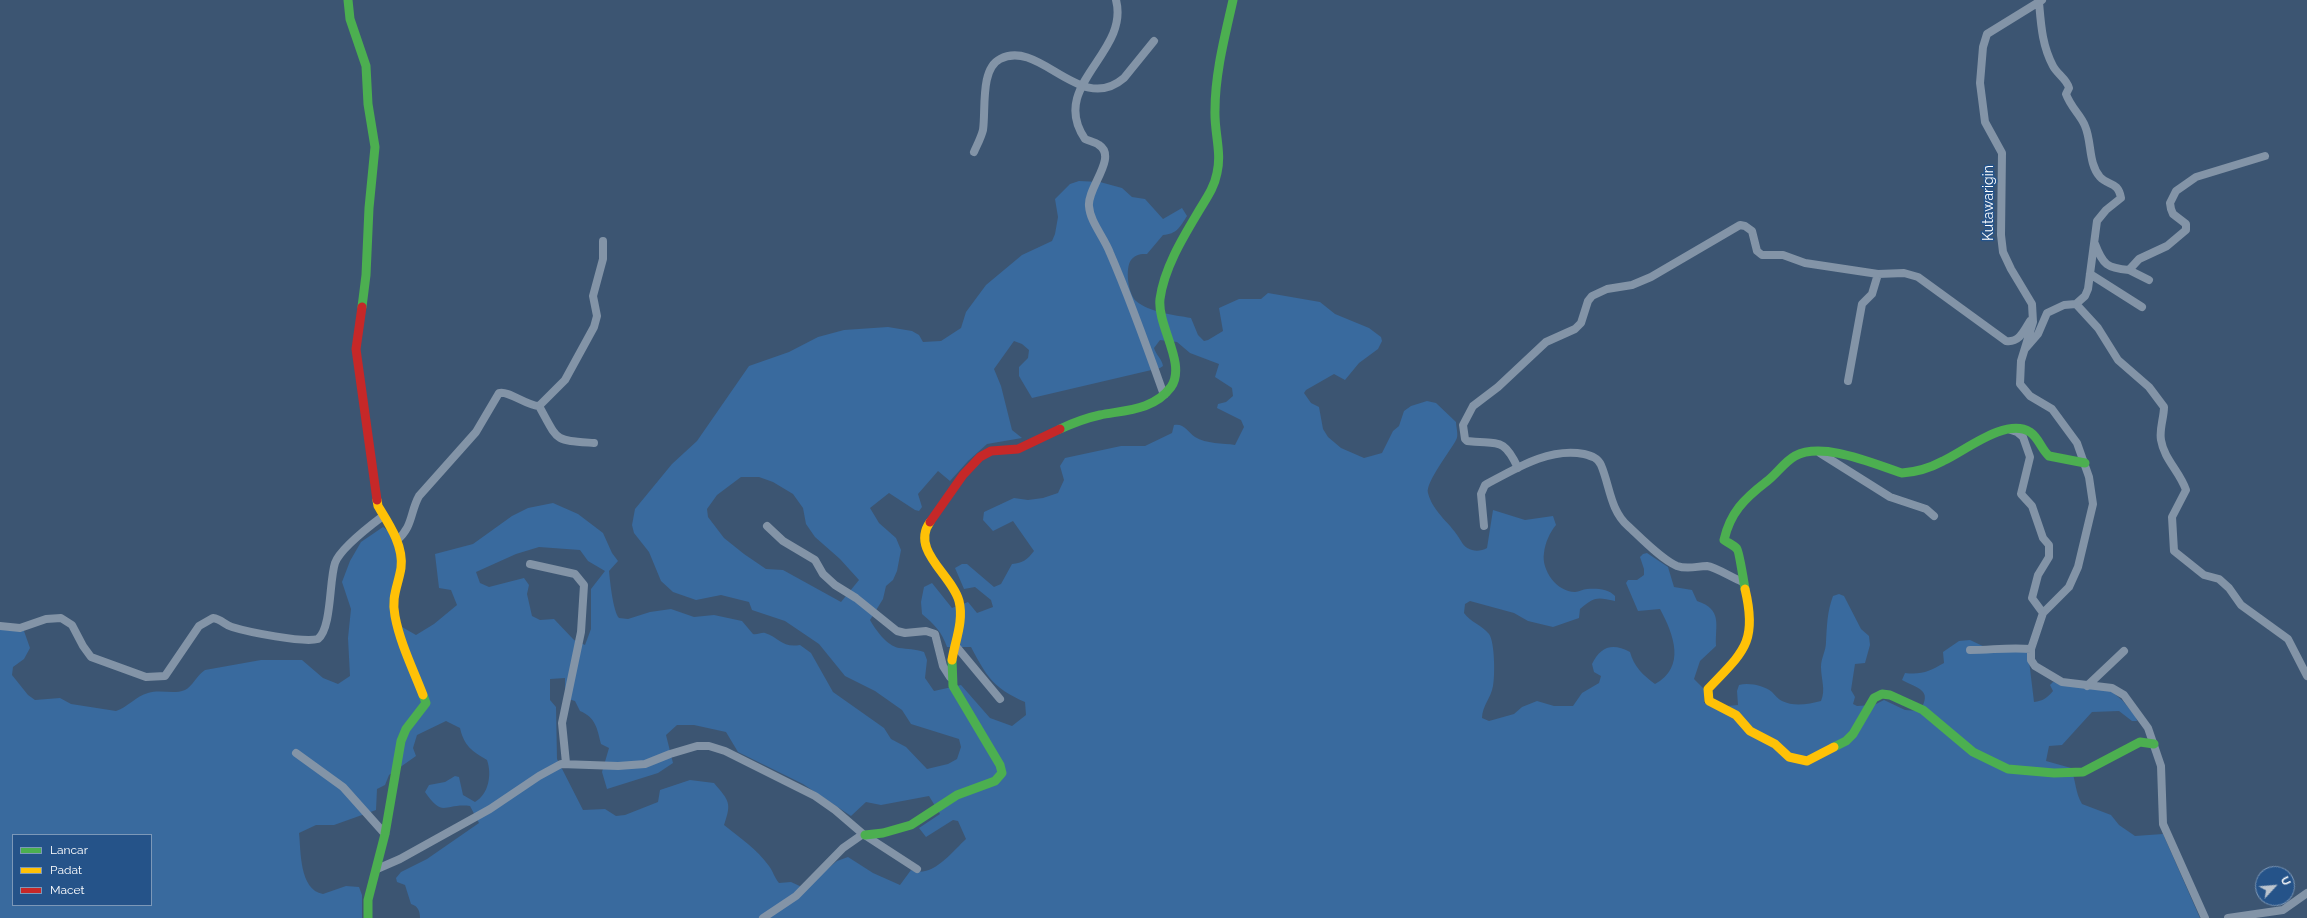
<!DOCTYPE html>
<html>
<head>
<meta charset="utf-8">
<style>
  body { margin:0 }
  #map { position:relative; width:2307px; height:918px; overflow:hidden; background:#3c5572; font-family:Raleway,sans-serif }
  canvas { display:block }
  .legend { position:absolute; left:12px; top:834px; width:140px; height:72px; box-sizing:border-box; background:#255389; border:1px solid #7c98b8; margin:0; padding:5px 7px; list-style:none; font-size:12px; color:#fff }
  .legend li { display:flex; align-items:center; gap:8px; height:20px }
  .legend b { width:20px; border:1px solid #7c98b8 }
  .north { position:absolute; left:2255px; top:866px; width:40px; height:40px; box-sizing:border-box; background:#255389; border:1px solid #7c98b8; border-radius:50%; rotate:64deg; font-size:11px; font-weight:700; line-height:16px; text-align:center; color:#fff }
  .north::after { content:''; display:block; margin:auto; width:14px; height:18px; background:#bbc4ce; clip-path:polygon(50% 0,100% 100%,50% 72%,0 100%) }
</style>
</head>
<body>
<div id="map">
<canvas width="2307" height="918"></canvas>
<ul class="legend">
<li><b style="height:5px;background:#4caf50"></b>Lancar</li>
<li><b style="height:5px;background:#ffc107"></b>Padat</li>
<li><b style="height:5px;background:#c62828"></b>Macet</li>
</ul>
<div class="north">U</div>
</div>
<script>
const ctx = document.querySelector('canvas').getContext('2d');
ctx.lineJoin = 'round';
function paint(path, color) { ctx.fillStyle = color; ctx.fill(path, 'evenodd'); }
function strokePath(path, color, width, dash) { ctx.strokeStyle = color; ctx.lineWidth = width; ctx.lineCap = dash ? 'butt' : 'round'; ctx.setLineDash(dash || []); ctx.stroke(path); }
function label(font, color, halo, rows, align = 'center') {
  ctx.font = font + ' Raleway,sans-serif'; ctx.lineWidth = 3; ctx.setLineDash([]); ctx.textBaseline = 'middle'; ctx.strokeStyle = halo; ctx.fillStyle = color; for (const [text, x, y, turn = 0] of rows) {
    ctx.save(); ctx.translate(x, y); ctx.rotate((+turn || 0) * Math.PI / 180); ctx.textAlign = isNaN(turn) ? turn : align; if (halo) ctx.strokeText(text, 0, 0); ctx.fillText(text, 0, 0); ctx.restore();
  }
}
paint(new Path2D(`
  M 1079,181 L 1100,182 L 1122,188 L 1132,197 L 1145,199 L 1163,219 L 1182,208 L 1187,216 C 1180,227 1177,234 1163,235 L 1147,254 C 1141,254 1136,254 1131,260 C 1125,268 1128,294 1136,301 C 1149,312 1174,315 1191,318 L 1198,335 L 1204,341 L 1208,340 L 1223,331 L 1219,308 L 1239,299 L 1261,299 L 1268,293 L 1320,302 L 1335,314 L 1369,328 L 1381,337 L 1382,341 L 1378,349 L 1359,363 L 1345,380 L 1334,374 L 1306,390 L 1304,393 L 1311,403 L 1319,407 L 1323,429 L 1328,437 L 1341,448 L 1364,458 L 1382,453 L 1393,431 L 1399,426 L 1404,411 L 1411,406 L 1427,401 L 1436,403 L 1456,422 C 1456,427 1459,436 1456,440 C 1451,450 1425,483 1428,493 C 1433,513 1452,524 1461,541 C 1466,551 1478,553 1487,548 L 1493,510 L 1525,520 L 1553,516 L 1556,525 C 1550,532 1545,543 1544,553 C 1541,570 1557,592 1575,592 C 1579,592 1583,589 1587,589 C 1596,588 1609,589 1615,596 L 1615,601 C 1596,597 1595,597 1580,609 L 1579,618 L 1553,627 L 1528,621 L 1514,613 L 1470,601 L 1465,604 L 1464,613 C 1470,622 1482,625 1489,634 C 1495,642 1495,677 1493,686 C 1491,698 1482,706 1482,718 L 1489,721 L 1514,714 L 1522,707 L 1537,701 L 1554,706 L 1573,706 L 1582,693 L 1599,683 L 1601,676 L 1594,672 L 1592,664 C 1600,647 1612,642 1630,652 C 1634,667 1643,675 1655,684 C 1686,667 1674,635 1660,609 L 1638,611 L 1626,583 L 1628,580 L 1637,580 L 1644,575 L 1644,569 L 1640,557 L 1643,554 L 1647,553 L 1668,567 L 1674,587 L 1692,590 L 1697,601 C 1723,610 1715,624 1716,646 L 1700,661 L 1694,679 L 1704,689 L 1704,703 L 1727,706 L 1738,705 L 1737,691 L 1739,685 C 1749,682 1765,686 1772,692 C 1775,695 1778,699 1782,701 C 1794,707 1809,704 1821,701 C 1826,690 1821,679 1821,667 C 1821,658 1826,651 1826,642 C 1827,626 1827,612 1833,596 L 1839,594 L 1844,596 L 1861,629 L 1869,636 L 1870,645 L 1865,663 L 1855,664 L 1851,690 L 1855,697 L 1853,704 L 1857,706 L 1874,705 L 1884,700 L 1905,710 L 1920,711 C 1933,689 1918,689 1902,680 L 1905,673 C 1922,675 1930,671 1944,663 L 1943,652 L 1959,641 L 1970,640 L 1987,648 L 2028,652 L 2034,702 C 2043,701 2047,698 2053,691 L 2050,685 L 2053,682 L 2110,690 L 2123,701 L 2136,717 L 2137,721 L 2132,721 L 2119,711 L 2092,712 L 2062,745 L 2049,746 L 2046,761 L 2071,768 C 2076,781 2075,792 2082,804 L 2111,815 L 2119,825 L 2135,836 L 2163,834 L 2200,918 L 420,918 C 420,911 418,906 411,904 L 405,885 L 397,882 L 396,878 L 401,872 L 427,859 L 479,823 L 470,806 C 443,803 444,819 425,792 L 429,785 L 445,782 L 455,776 L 459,777 L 463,795 L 475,802 C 489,794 492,774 487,760 C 472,751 464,746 460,728 L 446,721 L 417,735 L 413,748 L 416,756 L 389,775 L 385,785 L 377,789 L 376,810 L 334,825 L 316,825 L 299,833 C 301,850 299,890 323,894 L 346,886 L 359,887 L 362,895 L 362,918 L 0,918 L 0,627 L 14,628 L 24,631 L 30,648 L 24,659 L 13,667 L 12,675 L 28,695 L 35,700 L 60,698 L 71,704 L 116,711 C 128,707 136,696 148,693 C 161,689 173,695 185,690 C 192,687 197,675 205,670 L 261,660 L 302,660 L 323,678 L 338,684 L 350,676 L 348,638 L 351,609 L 342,582 L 350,561 L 361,542 L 383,527 C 405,540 396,601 395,623 L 416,635 L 434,624 L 457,605 L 451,590 L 439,588 L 435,554 L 473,544 L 512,516 L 528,508 L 553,503 L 578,514 L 603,533 L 612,553 L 618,561 L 609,571 C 610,581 613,611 619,618 L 628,619 L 650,612 L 671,609 L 694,617 L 714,615 L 742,621 L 753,634 C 757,635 762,632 765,633 C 780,638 782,648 800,645 L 811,653 L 833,692 L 884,728 L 891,739 L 906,747 L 927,769 L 948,764 L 957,759 L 961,747 L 959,739 L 911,724 L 902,710 L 875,691 L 845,676 L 819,644 L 785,621 L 752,610 L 749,602 L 721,595 L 696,600 L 673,592 L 661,581 L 649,552 L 634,533 L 632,525 L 635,509 L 672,464 L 697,441 L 749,366 L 789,352 L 818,337 L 844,330 L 888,327 L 912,331 L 919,335 L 923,342 L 941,341 L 961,328 L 966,312 L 986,285 L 1022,255 L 1052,241 L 1055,234 L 1058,217 L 1055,199 L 1070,184 ZM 1160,340 L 1177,342 L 1190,353 L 1219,364 L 1215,377 L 1232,388 L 1233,396 L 1226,402 L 1218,404 L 1217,408 L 1241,420 L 1244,427 L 1235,445 C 1223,443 1206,444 1195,437 C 1188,432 1184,423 1174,425 L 1172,433 L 1145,446 L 1121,446 L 1065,458 L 1060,466 L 1064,480 L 1058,493 L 1043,498 L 1028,500 L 1014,498 L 984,512 L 983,520 L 993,531 L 1013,521 L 1034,551 C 1027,560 1023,563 1012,564 L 1001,584 L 994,587 L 967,564 L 962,564 L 955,568 L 964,589 L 975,587 L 991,600 L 993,607 L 977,613 L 968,602 L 952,608 L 932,583 L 924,587 L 921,602 L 922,614 C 934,624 942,632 947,647 L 971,647 C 987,677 993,688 1025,702 L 1026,715 L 1012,726 L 990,718 L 961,685 L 934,691 L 925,678 L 927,660 L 924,652 C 915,649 908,649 899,648 C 887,646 875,629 870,620 L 883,599 L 886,586 L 893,580 L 897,571 L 901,550 L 896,538 L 879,523 L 870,508 L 889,493 L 915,510 L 919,511 L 922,507 L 918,494 L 938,471 L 950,481 L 968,461 L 987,444 L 1022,438 L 1012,430 L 1001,386 L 994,369 L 1014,341 L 1022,344 L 1029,350 L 1028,358 L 1019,367 L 1019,376 L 1032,398 L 1160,368 L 1163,366 C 1162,359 1156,355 1154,348 ZM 741,477 L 759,477 L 773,482 L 793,494 L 803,508 L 806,524 L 815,537 L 840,559 L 859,580 L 841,602 L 783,570 L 766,569 L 744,554 L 724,538 L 708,517 L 707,509 L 717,495 ZM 539,547 L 580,550 L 588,561 L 605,571 L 591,589 L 591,629 L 585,645 L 574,640 L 554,619 L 540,620 L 532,616 L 527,594 L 529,585 L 524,578 L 489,587 L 480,583 L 476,572 L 516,554 ZM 565,678 L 565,698 L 575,701 L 580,711 C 596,718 597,728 601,744 L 609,748 L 602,772 L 607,789 L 658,773 L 673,763 L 666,735 L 677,725 L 694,725 L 726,732 L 738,752 L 803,784 L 851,816 L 866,802 L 881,805 L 929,796 L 940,814 L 919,828 L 926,837 L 953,820 L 958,821 L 966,839 C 952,852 932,879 911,870 L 900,885 L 873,873 L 848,857 L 837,861 L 804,888 L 791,882 L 779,883 C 774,877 773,871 769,866 C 757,849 740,838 724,825 C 732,802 729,801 714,783 L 690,780 L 660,790 L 658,802 L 625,815 L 616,816 L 605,809 L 583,810 L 557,759 L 556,707 L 550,700 L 550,679 ZM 13,835 L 151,835 L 151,905 L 13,905 Z`), '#396a9e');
strokePath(new Path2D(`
  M 1116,0 C 1130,53 1048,85 1085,139 C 1089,141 1095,142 1099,145 C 1118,157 1087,188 1089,206 C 1090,222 1104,237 1110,253 C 1130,299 1147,347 1164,395
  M 2042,0 L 1987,34 L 1983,47 L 1980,83 L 1985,122 L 2002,153 L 2001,235 L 2003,252 L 2011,269 L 2032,304 L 2033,322 L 2021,361 L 2020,384 L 2030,396 L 2052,409 L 2077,443 L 2089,477 L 2093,504 L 2078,567 L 2069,587 L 2043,613 L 2031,649 L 2031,660 L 2035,666 L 2062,682 L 2112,688 L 2124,695 L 2148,728 L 2161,766 L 2163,824 L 2205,918
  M 2039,2 C 2041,25 2042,45 2053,66 C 2057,74 2067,79 2069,88 L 2066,94 C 2071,108 2081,115 2085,126 C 2092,142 2088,163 2100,177 C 2108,186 2118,181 2121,198 L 2106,210 L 2097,221 L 2088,289 L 2085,296 L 2076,304
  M 974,152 C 977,145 981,138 983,130 C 986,110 980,69 1000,59 C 1040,38 1080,116 1124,78 L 1154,41
  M 2095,244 C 2103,265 2107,268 2129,270 L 2139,259 L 2167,246 L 2186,230 L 2186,224 L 2173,214 L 2171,209 L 2170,203 L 2176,191 L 2196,177 L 2265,156
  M 2129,270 L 2149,280
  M 2090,274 L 2142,307
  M 2025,349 L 2038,334 L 2047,313 L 2064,305 L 2076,304 L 2098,328 L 2118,360 L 2149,387 L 2164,407 C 2164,418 2159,429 2161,440 C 2164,459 2180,472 2186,490 L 2172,517 L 2174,551 L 2204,575 L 2219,579 L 2229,588 L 2241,605 L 2288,639 L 2307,676
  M 1848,381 L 1862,304 L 1872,294 L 1878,274
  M 539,406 C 559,442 553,440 594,443
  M 2011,430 L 2017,432 L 2023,437 L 2030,457 L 2021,494 L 2032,506 L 2043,538 L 2049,545 L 2049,557 L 2038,575 L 2032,598 L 2043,613
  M 1820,453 L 1890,497 L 1926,509 L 1934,516
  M 1518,468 C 1503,436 1498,445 1467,441 L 1465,439 L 1463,425 L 1473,406 L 1498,387 L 1546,342 L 1575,329 L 1581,323 L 1588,301 L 1592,296 L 1607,289 L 1632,285 L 1651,277 L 1740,225 L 1745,226 L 1752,231 L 1757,251 L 1762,255 L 1783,255 L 1805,263 L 1878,274 L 1904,273 L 1918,277 L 2006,341 C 2019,343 2024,331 2030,321
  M 767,526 L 783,541 L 815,560 L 823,574 L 835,585 L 856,598 L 897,631 L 905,633 L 926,631 L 935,634 L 943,666 L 950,677
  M 1484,526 L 1481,494 L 1485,485 C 1515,469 1549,447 1584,454 C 1592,456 1598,458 1601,465 C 1610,486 1610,510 1628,526 C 1640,537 1662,560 1677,566 C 1688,570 1697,566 1707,566 C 1716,567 1734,579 1743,582
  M 397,540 C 413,527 410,512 419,496 L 476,432 L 499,393 C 508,390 527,406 539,406 L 565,380 L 594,327 L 597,316 L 593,296 L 603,259 L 603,241
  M 530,564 L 575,574 L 584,585 L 581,632 L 562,723 L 566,763
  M 0,626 L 20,628 L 46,619 L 61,618 L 72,625 L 83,646 L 91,657 L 146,677 L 165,676 L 199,626 L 213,618 C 221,619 225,625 232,627 C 248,632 303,643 318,639 C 332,627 329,581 335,563 C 340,549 371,525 383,516
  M 955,645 L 1000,699
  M 1970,650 C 1992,650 2009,647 2031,649
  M 2087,686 L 2124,651
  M 296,753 L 343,787 L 385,834
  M 377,869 L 400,859 L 490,809 L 539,776 L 561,764 L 618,766 L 645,764 L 670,754 L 697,746 L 709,746 L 725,751 L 815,796 L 835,810 L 863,834 L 917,869
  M 763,918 L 796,896 L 843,848 L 863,834
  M 2228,918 L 2283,910 L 2307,893`), '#8394a7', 8);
strokePath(new Path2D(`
  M 348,0 L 350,19 L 366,66 L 368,104 L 375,147 L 369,208 L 366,275 L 362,307
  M 1060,429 C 1073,423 1086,418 1100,415 C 1126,410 1154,410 1171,387 C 1187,364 1157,326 1160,299 C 1164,269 1182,239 1197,214 C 1205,200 1214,189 1217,173 C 1222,153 1214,131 1215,110 C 1215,73 1225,36 1233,0
  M 1745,589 C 1744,583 1739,551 1737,549 C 1734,545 1728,543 1724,540 C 1730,513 1744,499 1766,482 C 1776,475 1784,462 1795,456 C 1823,441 1874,464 1902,473 C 1917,472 1930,468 1943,461 C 1965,451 2006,417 2030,432 C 2039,438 2041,449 2049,456 L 2085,463
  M 1834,747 L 1846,741 L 1853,734 L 1874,698 L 1882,694 L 1890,695 L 1923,710 L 1973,752 L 2008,769 L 2054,773 L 2083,772 L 2140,742 L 2154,744
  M 865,835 L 883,833 L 911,825 L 957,795 L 995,781 L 1002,773 L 1000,765 L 953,686 L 952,660
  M 368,918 L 368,900 L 385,834 L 401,741 L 406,729 L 426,703 L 423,695`), '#4caf50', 9);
strokePath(new Path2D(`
  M 377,500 L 378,506 C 389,524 404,546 401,568 C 398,586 391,597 395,616 C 400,643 413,669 423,695
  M 930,522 C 910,550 952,575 959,601 C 964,621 955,641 952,660
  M 1745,589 C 1758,643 1743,652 1708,689 L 1709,701 L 1736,715 L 1750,731 L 1775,744 L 1789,757 L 1807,761 L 1834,747`), '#ffc107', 9);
strokePath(new Path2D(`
  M 362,307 L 356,349 L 377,500
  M 930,522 L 963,475 L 980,457 L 991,451 L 1018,449 L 1060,429`), '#c62828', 9);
label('14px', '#fff', '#255389', [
  ["Kutawarigin",1989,203,-90]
]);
</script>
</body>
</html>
